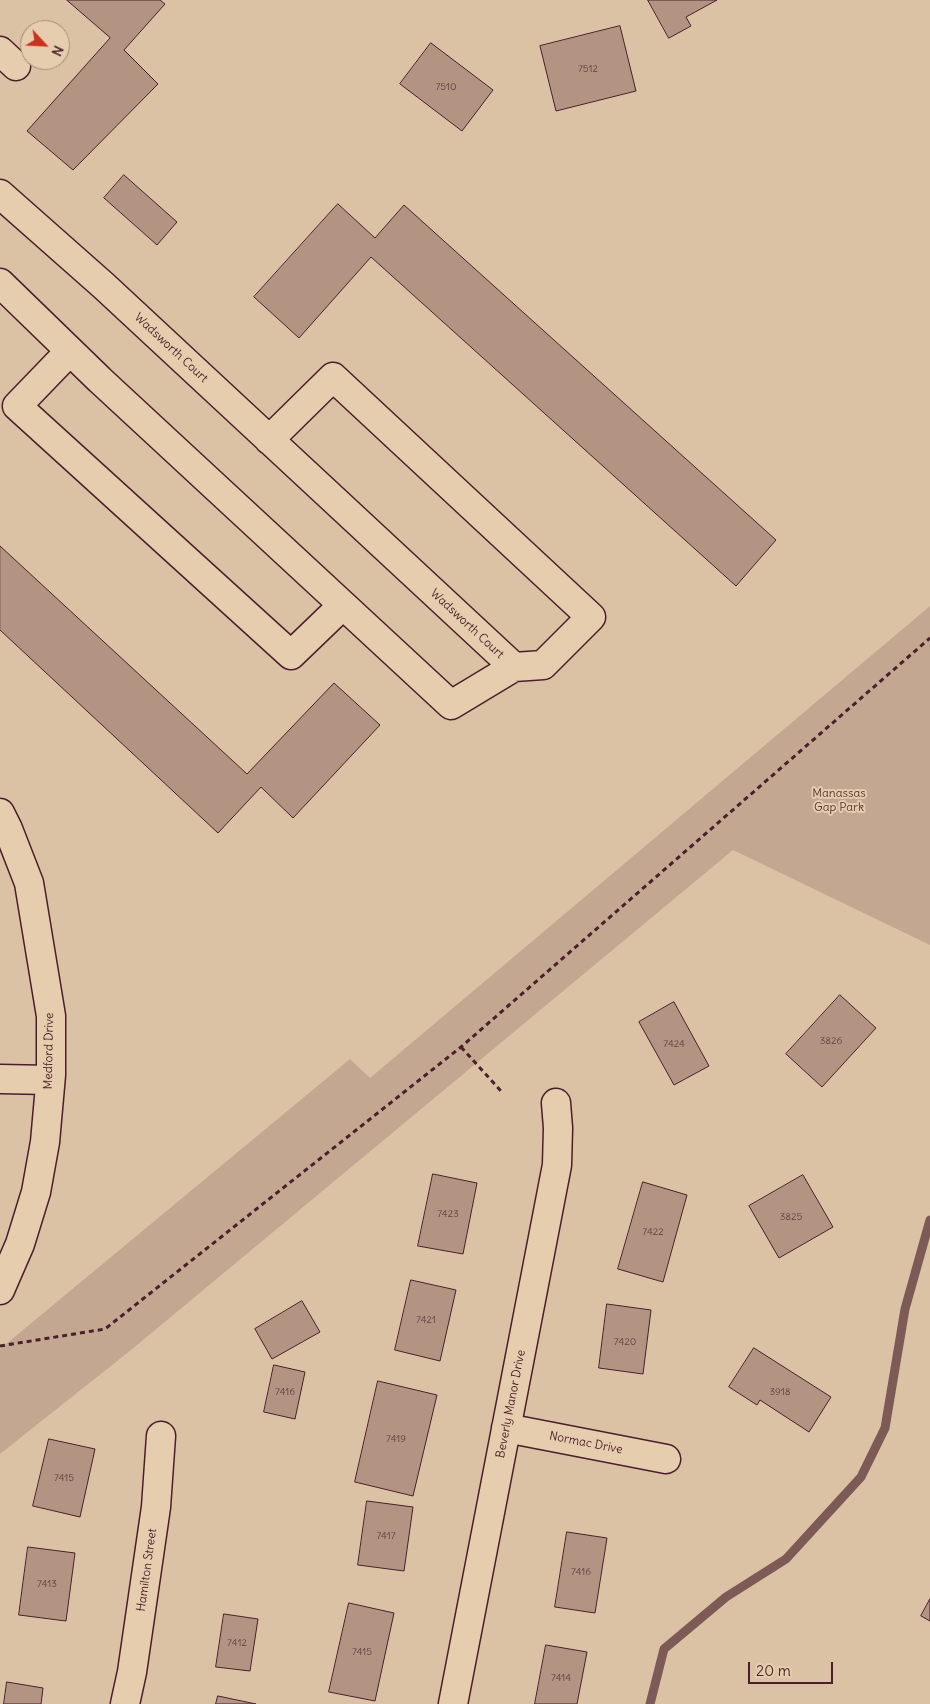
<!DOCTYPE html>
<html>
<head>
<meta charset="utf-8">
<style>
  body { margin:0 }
  #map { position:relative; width:930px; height:1704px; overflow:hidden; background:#dcc2a5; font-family:Delius,sans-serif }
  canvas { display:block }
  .north { position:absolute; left:20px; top:20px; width:50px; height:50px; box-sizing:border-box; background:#e5cdad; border:1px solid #a78779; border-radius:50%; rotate:115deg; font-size:14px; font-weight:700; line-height:20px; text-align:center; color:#4a1f2b }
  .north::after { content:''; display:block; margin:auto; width:18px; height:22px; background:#c8321e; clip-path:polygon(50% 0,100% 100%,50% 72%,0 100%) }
  .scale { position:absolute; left:748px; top:1662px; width:85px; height:22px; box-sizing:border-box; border:2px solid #4a1f2b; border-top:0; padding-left:6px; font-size:15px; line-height:18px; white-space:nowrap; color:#4a1f2b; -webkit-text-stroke:4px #e5cdad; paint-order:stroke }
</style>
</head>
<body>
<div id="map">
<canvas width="930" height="1704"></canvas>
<div class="north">N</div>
<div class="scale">20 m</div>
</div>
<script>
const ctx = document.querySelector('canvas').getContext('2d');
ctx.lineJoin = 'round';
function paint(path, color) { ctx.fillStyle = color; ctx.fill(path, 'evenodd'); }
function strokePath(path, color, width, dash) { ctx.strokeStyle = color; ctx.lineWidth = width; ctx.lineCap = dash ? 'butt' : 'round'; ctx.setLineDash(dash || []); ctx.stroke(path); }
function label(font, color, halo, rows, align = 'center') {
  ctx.font = font + ' Delius,sans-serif'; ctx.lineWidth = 4; ctx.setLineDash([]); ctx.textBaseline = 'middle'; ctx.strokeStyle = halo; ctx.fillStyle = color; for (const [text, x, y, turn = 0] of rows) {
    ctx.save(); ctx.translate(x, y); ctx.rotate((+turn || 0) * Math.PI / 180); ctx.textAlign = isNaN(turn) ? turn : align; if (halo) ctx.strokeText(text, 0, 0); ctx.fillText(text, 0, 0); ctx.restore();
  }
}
paint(new Path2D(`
  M 930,606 L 930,945 L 733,850 L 131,1350 L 0,1454 L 0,1349 L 350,1059 L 370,1078 Z`), '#c3a791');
strokePath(new Path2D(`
  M 650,1704 L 664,1649 L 726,1597 L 786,1559 L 861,1477 L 885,1428 L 905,1309 L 930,1220`), '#7e5a57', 9);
const building = new Path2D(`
  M 67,0 L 160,0 L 165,4 L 124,50 L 158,84 L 73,170 L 27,131 L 110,38 Z
  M 648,0 L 717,0 L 686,17 L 691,26 L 669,38 Z
  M 620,26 L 636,91 L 556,111 L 540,46 Z
  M 431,43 L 493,90 L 462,131 L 400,84 Z
  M 124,175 L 177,222 L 157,245 L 104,198 Z
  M 338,204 L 375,238 L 404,205 L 776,540 L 736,586 L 371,257 L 299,338 L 254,297 Z
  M 0,546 L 247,774 L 334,683 L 380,725 L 293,818 L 261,787 L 218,833 L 0,630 Z
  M 840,995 L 876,1028 L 822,1087 L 786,1054 Z
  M 674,1002 L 709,1066 L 674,1085 L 639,1022 Z
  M 433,1174 L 477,1183 L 463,1254 L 418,1246 Z
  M 803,1175 L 833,1227 L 779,1258 L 749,1206 Z
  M 643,1182 L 687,1195 L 663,1282 L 618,1269 Z
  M 411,1280 L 456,1290 L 440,1361 L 395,1350 Z
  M 302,1301 L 320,1332 L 272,1359 L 255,1329 Z
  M 607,1304 L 651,1310 L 643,1374 L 599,1368 Z
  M 754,1348 L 831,1397 L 809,1432 L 760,1400 L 757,1405 L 729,1387 Z
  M 274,1365 L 305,1372 L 295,1419 L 264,1412 Z
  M 378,1381 L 437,1395 L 413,1496 L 355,1482 Z
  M 49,1439 L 95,1449 L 80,1517 L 33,1506 Z
  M 367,1501 L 413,1507 L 404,1571 L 358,1565 Z
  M 567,1532 L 607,1538 L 595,1613 L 555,1607 Z
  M 28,1547 L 75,1553 L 66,1621 L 19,1615 Z
  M 930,1599 L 930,1621 L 921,1616 Z
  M 349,1603 L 394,1613 L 375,1701 L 329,1692 Z
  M 224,1614 L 258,1619 L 250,1671 L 216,1667 Z
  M 546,1645 L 587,1652 L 577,1704 L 535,1704 Z
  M 7,1682 L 43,1688 L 41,1704 L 4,1704 Z
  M 218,1696 L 256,1704 L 216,1704 Z`);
paint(building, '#b39483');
strokePath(building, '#4a1f2b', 1);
const minor = new Path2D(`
  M 0,51 L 16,66
  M 0,194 L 104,286 L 514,667 L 451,705 L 100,380 L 0,283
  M 70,351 L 17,406 L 291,655 L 343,605
  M 269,440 L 333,377 L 591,617 L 543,665 L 514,667
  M 0,813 L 8,829 L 29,883 L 51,1016 L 51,1075 L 45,1142 L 36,1192 L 20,1244 L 0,1290
  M 0,1079 L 50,1080
  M 506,1428 L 666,1459
  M 125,1704 L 132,1672 L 156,1507 L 161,1436
  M 453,1704 L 557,1165 L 558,1128 L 556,1103`);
strokePath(minor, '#4a1f2b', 31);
strokePath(new Path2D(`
  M 461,1047 L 501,1091
  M 0,1346 L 105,1329 L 461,1047 L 930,638`), '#4a1f2b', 3, [5, 4]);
strokePath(minor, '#e5cdad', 28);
label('10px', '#643c41', null, [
  ["7512",588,69],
  ["7510",446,87],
  ["3826",831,1041],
  ["7424",674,1044],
  ["7423",448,1214],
  ["3825",791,1217],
  ["7422",653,1232],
  ["7421",426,1320],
  ["7420",625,1342],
  ["7416",285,1392],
  ["3918",780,1392],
  ["7419",396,1439],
  ["7415",64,1478],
  ["7417",386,1536],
  ["7416",581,1572],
  ["7413",47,1584],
  ["7412",237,1643],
  ["7415",362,1652],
  ["7414",561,1678]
]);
label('12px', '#4a1f2b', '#e5cdad', [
  ["Wadsworth Court",171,348,43],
  ["Wadsworth Court",467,624,43],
  ["Medford Drive",49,1051,-89],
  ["Beverly Manor Drive",511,1404,-79],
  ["Normac Drive",586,1443,11],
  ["Hamilton Street",147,1570,-82]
]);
label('12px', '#5c333a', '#e5cdad', [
  ["Manassas",839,794],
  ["Gap Park",839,808]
]);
</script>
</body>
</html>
